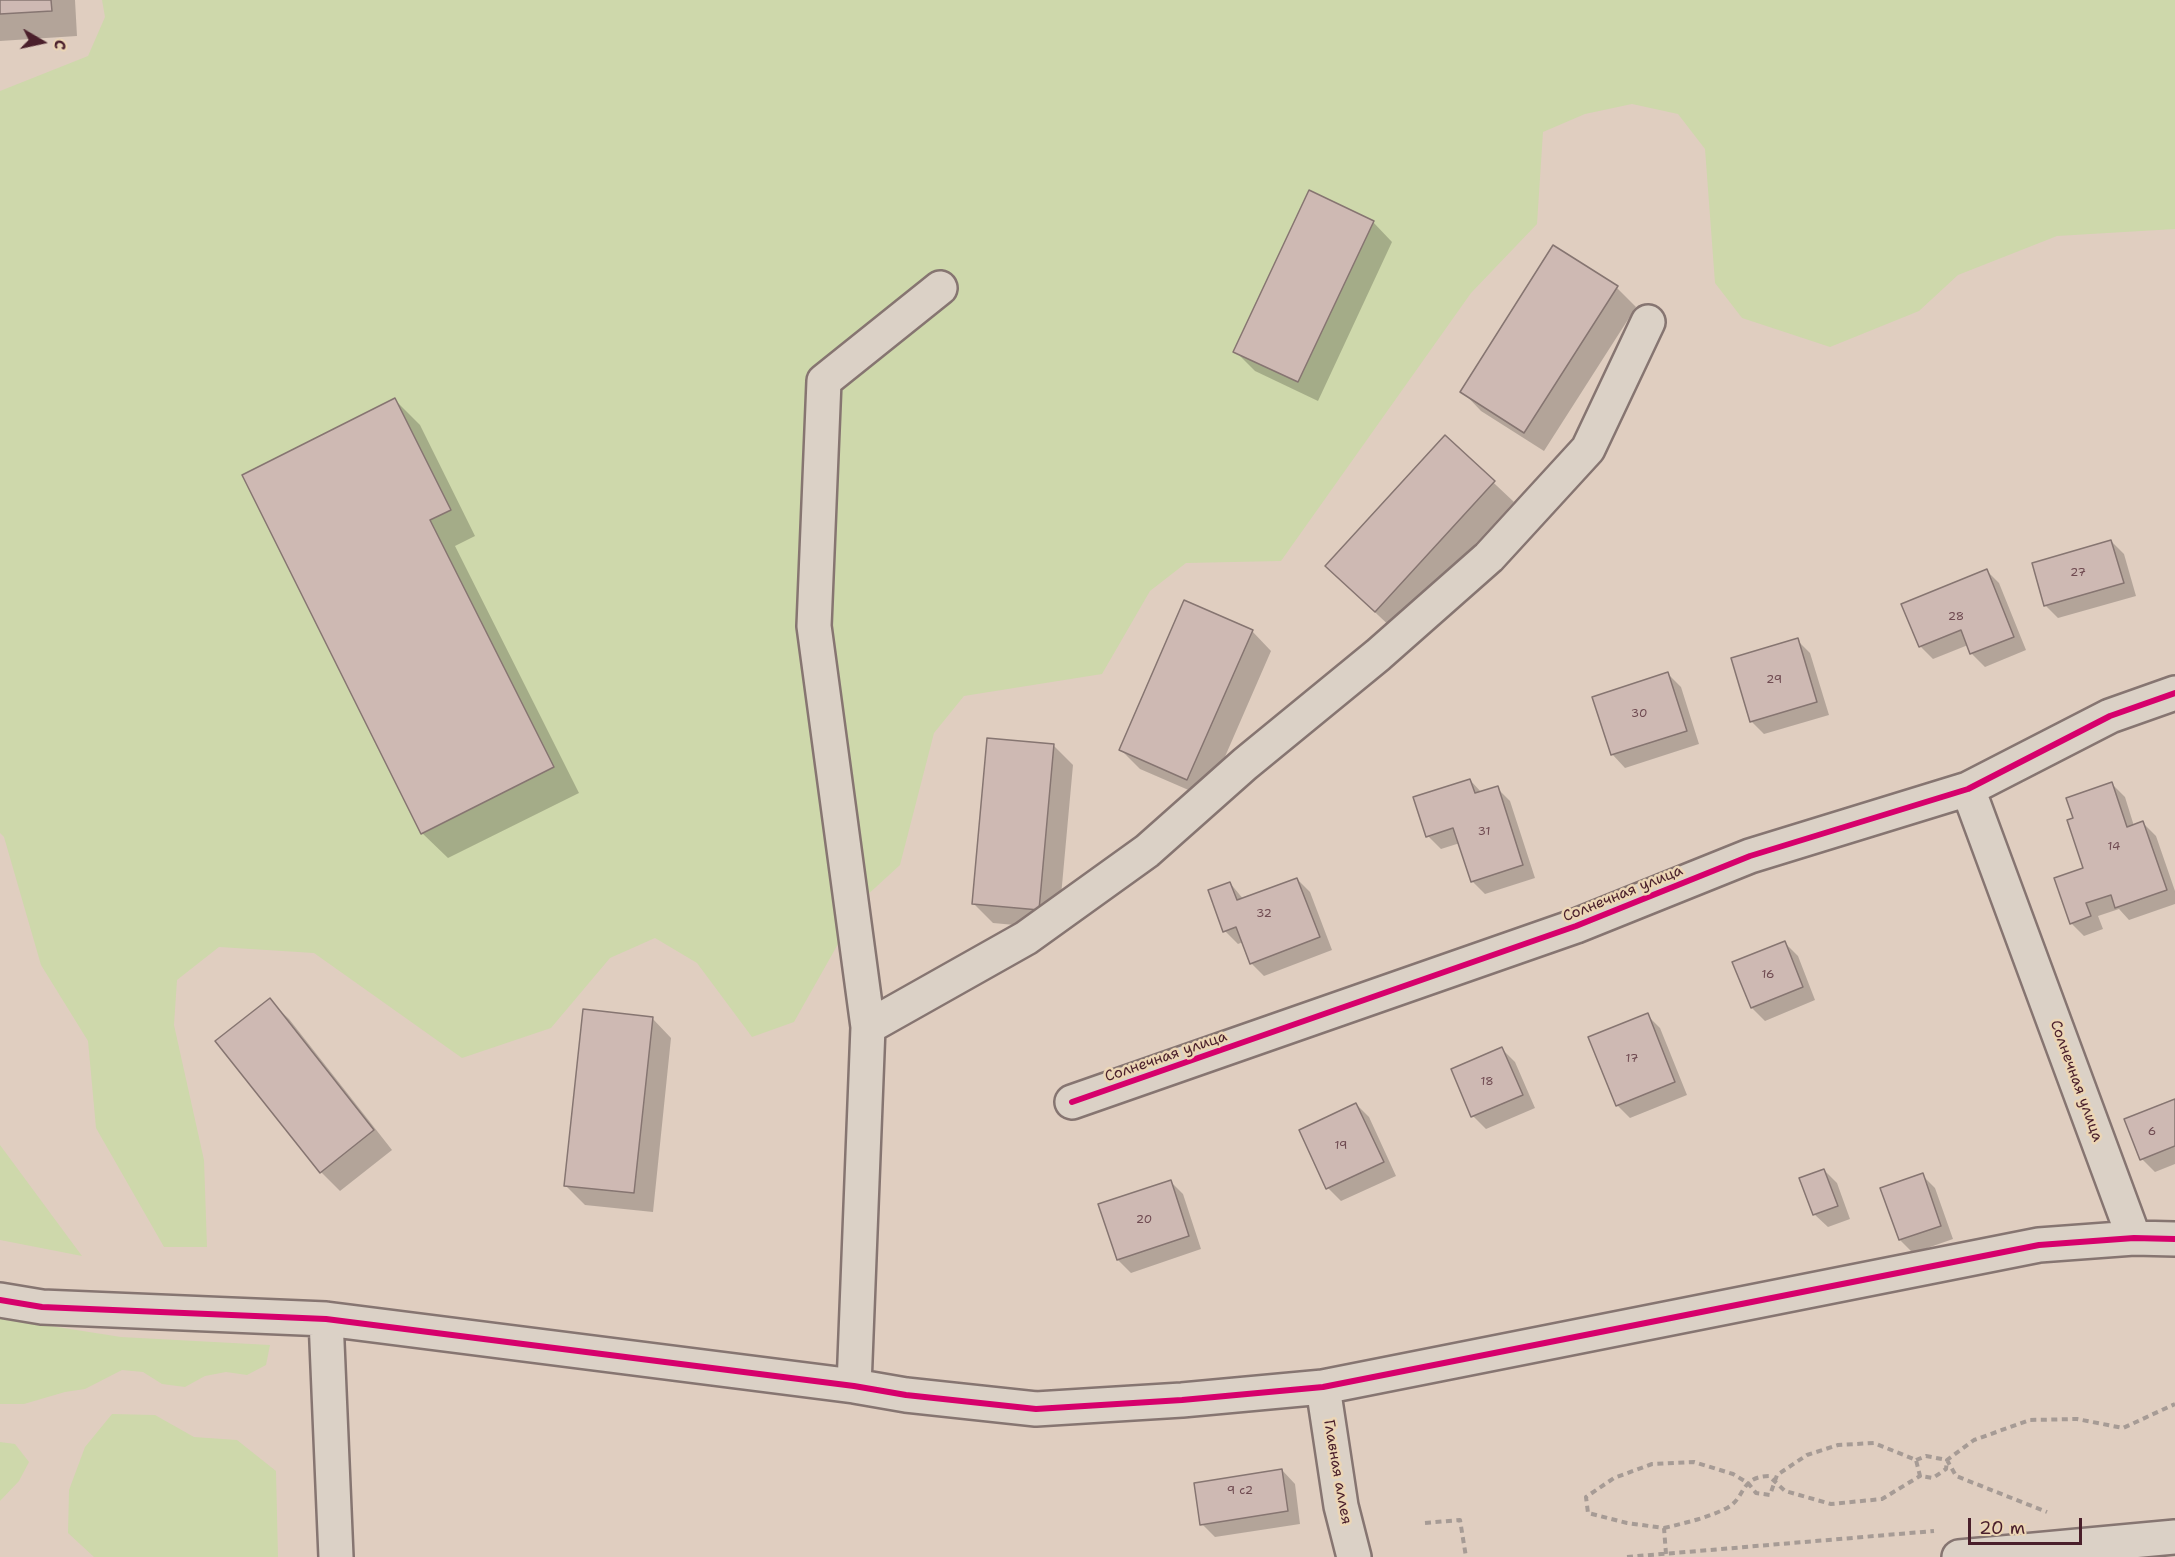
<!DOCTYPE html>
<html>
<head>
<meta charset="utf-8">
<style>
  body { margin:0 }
  #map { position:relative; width:2175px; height:1557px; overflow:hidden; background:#e0cec0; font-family:"Shantell Sans",sans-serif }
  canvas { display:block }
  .north { position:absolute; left:12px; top:12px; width:60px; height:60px; -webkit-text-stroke:4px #ecd6b5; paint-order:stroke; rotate:99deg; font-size:16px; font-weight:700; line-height:24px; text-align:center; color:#4a1f2b }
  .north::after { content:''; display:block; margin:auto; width:21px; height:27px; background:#4a1f2b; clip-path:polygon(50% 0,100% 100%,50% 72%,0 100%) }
  .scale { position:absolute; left:1968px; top:1518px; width:114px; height:27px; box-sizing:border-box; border:3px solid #4a1f2b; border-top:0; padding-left:8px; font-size:18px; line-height:21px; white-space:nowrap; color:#4a1f2b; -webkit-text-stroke:4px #ecd6b5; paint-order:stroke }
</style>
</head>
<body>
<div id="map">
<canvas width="2175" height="1557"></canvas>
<div class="north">С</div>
<div class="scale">20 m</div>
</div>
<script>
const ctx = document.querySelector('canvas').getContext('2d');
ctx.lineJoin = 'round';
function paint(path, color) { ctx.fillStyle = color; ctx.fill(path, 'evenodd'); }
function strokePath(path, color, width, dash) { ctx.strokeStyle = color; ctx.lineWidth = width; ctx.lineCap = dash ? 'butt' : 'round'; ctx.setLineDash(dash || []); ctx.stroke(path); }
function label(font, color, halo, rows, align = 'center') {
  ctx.font = font + ' "Shantell Sans",sans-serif'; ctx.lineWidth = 5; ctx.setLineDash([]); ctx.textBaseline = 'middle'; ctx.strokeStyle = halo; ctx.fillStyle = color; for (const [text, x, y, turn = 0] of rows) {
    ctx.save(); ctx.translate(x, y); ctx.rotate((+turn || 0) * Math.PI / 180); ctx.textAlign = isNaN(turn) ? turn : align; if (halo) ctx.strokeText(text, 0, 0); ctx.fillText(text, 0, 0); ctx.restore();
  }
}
paint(new Path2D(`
  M 102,0 L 2175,0 L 2175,229 L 2057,236 L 1958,275 L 1919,311 L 1830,347 L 1742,318 L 1715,283 L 1705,149 L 1678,114 L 1632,104 L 1585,114 L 1543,132 L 1537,224 L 1471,293 L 1281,561 L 1186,563 L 1150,591 L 1102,674 L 964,696 L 934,733 L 900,865 L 864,898 L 794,1022 L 752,1037 L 697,963 L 655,938 L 610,958 L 551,1028 L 462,1058 L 314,953 L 219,947 L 177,980 L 174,1025 L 204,1160 L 207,1247 L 164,1247 L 96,1128 L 88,1041 L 41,965 L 4,837 L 0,833 L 0,91 L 88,56 L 105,17 Z
  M 0,1145 L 82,1256 L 0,1240 Z
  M 0,1318 L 121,1337 L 270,1345 L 266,1365 L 247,1375 L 226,1372 L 205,1376 L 185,1387 L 162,1384 L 143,1372 L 122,1370 L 85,1389 L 65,1392 L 24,1404 L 0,1404 Z
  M 112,1414 L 155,1415 L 194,1437 L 237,1440 L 276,1471 L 278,1557 L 94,1557 L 68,1533 L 69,1490 L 85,1447 Z
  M 0,1442 L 15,1444 L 29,1462 L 19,1481 L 0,1501 Z`), '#ced8ab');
paint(new Path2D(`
  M 0,0 L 75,0 L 77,36 L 0,41 Z
  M 1373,222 L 1392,242 L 1318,401 L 1255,371 L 1235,351 Z
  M 1617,288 L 1636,307 L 1544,451 L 1481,411 L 1462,391 Z
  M 395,400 L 420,425 L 475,536 L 455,546 L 579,793 L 448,858 L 422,833 Z
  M 1445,437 L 1514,502 L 1395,631 L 1346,585 Z
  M 2111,541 L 2124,554 L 2136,596 L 2058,618 L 2045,605 Z
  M 1986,570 L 1999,583 L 2026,650 L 1985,667 L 1972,654 L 1968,645 L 1933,659 L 1920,646 Z
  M 1252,631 L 1271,651 L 1207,798 L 1140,769 L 1120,749 Z
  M 1797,640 L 1810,653 L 1829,715 L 1764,734 L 1751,721 Z
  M 1668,674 L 1681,687 L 1699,744 L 1625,768 L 1612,754 Z
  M 1053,745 L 1073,765 L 1058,929 L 993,923 L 974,904 Z
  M 1470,780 L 1482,793 L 1497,788 L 1510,801 L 1535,878 L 1485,894 L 1472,881 L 1460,843 L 1441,849 L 1428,836 Z
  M 2112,784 L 2125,797 L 2134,826 L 2143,823 L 2156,836 L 2175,891 L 2175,904 L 2129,920 L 2119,909 L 2098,916 L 2103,929 L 2084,936 L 2071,923 L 2085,868 L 2075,819 Z
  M 1297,879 L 1310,892 L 1332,950 L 1264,976 L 1251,963 L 1243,942 L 1238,944 L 1225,931 L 1230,883 L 1244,900 Z
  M 1785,943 L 1798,956 L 1815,1000 L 1765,1021 L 1752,1008 Z
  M 269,1000 L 289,1019 L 392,1150 L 340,1191 L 321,1172 Z
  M 1647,1015 L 1660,1028 L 1687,1095 L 1630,1118 L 1617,1105 Z
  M 652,1018 L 671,1038 L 653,1212 L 585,1205 L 565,1185 Z
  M 1502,1049 L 1515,1062 L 1535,1108 L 1486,1129 L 1473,1116 Z
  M 2175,1100 L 2175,1164 L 2155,1172 L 2142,1159 Z
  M 1356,1104 L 1369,1117 L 1396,1176 L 1341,1201 L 1328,1188 L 1301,1130 Z
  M 1824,1170 L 1837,1183 L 1850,1219 L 1828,1227 L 1814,1214 Z
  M 1922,1175 L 1935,1188 L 1953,1239 L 1913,1253 L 1900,1240 Z
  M 1170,1181 L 1183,1194 L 1201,1249 L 1131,1273 L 1118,1260 L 1100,1205 Z
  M 1282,1470 L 1295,1484 L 1300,1524 L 1215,1537 L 1202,1524 Z`), '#0003');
const building = new Path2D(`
  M 0,0 L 51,0 L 52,11 L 0,14 Z
  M 1309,190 L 1374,221 L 1298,382 L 1233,352 Z
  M 1553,245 L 1618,286 L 1524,433 L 1460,392 Z
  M 395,398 L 451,510 L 430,520 L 554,767 L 421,834 L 242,475 Z
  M 1445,435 L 1495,481 L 1375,612 L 1325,566 Z
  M 2111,540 L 2124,583 L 2044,606 L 2032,563 Z
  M 1987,569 L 2014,637 L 1970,654 L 1961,630 L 1919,647 L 1901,604 Z
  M 1184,600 L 1253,630 L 1187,780 L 1119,750 Z
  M 1798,638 L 1817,702 L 1750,722 L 1731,658 Z
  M 1668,672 L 1687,731 L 1611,755 L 1592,697 Z
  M 987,738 L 1054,744 L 1039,910 L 972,904 Z
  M 1470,779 L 1475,793 L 1498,786 L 1523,865 L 1471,882 L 1453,828 L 1426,837 L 1413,797 Z
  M 2112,782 L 2127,827 L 2143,821 L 2167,890 L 2115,908 L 2111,895 L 2086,903 L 2091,916 L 2070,924 L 2054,878 L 2083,868 L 2067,820 L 2073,818 L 2066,798 Z
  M 1297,878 L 1320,937 L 1250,964 L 1236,927 L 1223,932 L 1208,890 L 1230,882 L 1237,900 Z
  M 1785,941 L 1803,987 L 1751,1008 L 1732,962 Z
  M 270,998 L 374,1130 L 320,1173 L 215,1041 Z
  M 583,1009 L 653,1017 L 634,1193 L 564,1186 Z
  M 1648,1013 L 1675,1082 L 1616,1106 L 1588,1037 Z
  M 1502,1047 L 1523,1095 L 1471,1117 L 1451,1069 Z
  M 2175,1099 L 2175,1146 L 2140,1160 L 2124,1119 Z
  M 1356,1103 L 1384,1162 L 1326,1189 L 1299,1130 Z
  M 1824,1169 L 1838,1206 L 1813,1215 L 1799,1178 Z
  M 1923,1173 L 1941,1226 L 1899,1240 L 1880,1188 Z
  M 1171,1180 L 1189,1236 L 1117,1260 L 1098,1204 Z
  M 1282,1469 L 1288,1511 L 1200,1525 L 1194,1483 Z`);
paint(building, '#ceb9b3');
strokePath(building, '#867571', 1.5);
const minor = new Path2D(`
  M 1968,789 L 2134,1238
  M 868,1027 L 1026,938 L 1147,851 L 1245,764 L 1378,655 L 1489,557 L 1588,449 L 1648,322
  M 1072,1102 L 1576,926 L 1750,856 L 1968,789 L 2110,716 L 2175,693
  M 0,1300 L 42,1307 L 326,1319 L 854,1386 L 906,1395 L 1036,1409 L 1182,1400 L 1323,1387 L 2039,1245 L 2134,1238 L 2175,1239
  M 326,1319 L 336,1557
  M 854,1386 L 868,1027 L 814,626 L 824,381 L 940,288
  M 1323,1387 L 1341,1506 L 1354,1557
  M 1959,1557 L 2175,1537`);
strokePath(minor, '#867571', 38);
strokePath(new Path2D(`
  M 1916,1460 L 1926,1456 L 1947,1460 L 1956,1476 L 2047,1512
  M 1425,1523 L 1460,1520 L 1466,1557
  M 1664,1528 C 1685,1523 1707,1518 1727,1508 C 1746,1498 1739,1477 1769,1476 L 1785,1491 L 1831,1504 L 1882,1499 L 1920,1476 L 1919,1474
  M 1666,1554 L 1664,1528 L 1627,1523 L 1588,1513 L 1586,1497 L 1614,1478 L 1652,1464 L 1694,1462 L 1733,1474 L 1748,1483 L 1756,1493 L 1770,1495 L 1777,1475 L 1807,1455 L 1838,1445 L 1874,1443 L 1916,1460 L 1920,1476 L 1933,1478 L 1946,1469 L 1947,1460 L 1974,1440 L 2030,1420 L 2077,1419 L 2123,1428 L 2175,1404
  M 1627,1557 L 1934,1531`), '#a69b95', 4, [6, 4.5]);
strokePath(minor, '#dbd1c6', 33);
strokePath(new Path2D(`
  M 1072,1102 L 1576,926 L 1750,856 L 1968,789 L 2110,716 L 2175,693
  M 0,1300 L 42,1307 L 326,1319 L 854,1386 L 906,1395 L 1036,1409 L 1182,1400 L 1323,1387 L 2039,1245 L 2134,1238 L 2175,1239`), '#d6006c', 6);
label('12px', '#6f4a51', null, [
  ["27",2078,573],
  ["28",1956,617],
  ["29",1774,680],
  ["30",1639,714],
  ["31",1484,832],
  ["14",2114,847],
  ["32",1264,914],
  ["16",1768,975],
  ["17",1632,1059],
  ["18",1487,1082],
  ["6",2152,1132],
  ["19",1341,1146],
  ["20",1144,1220],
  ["9 с2",1240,1491]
]);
label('15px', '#4a1f2b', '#ecd6b5', [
  ["Солнечная улица",1623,894,-22],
  ["Солнечная улица",1166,1057,-19],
  ["Солнечная улица",2076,1081,70],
  ["Главная аллея",1337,1472,80]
]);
</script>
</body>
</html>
